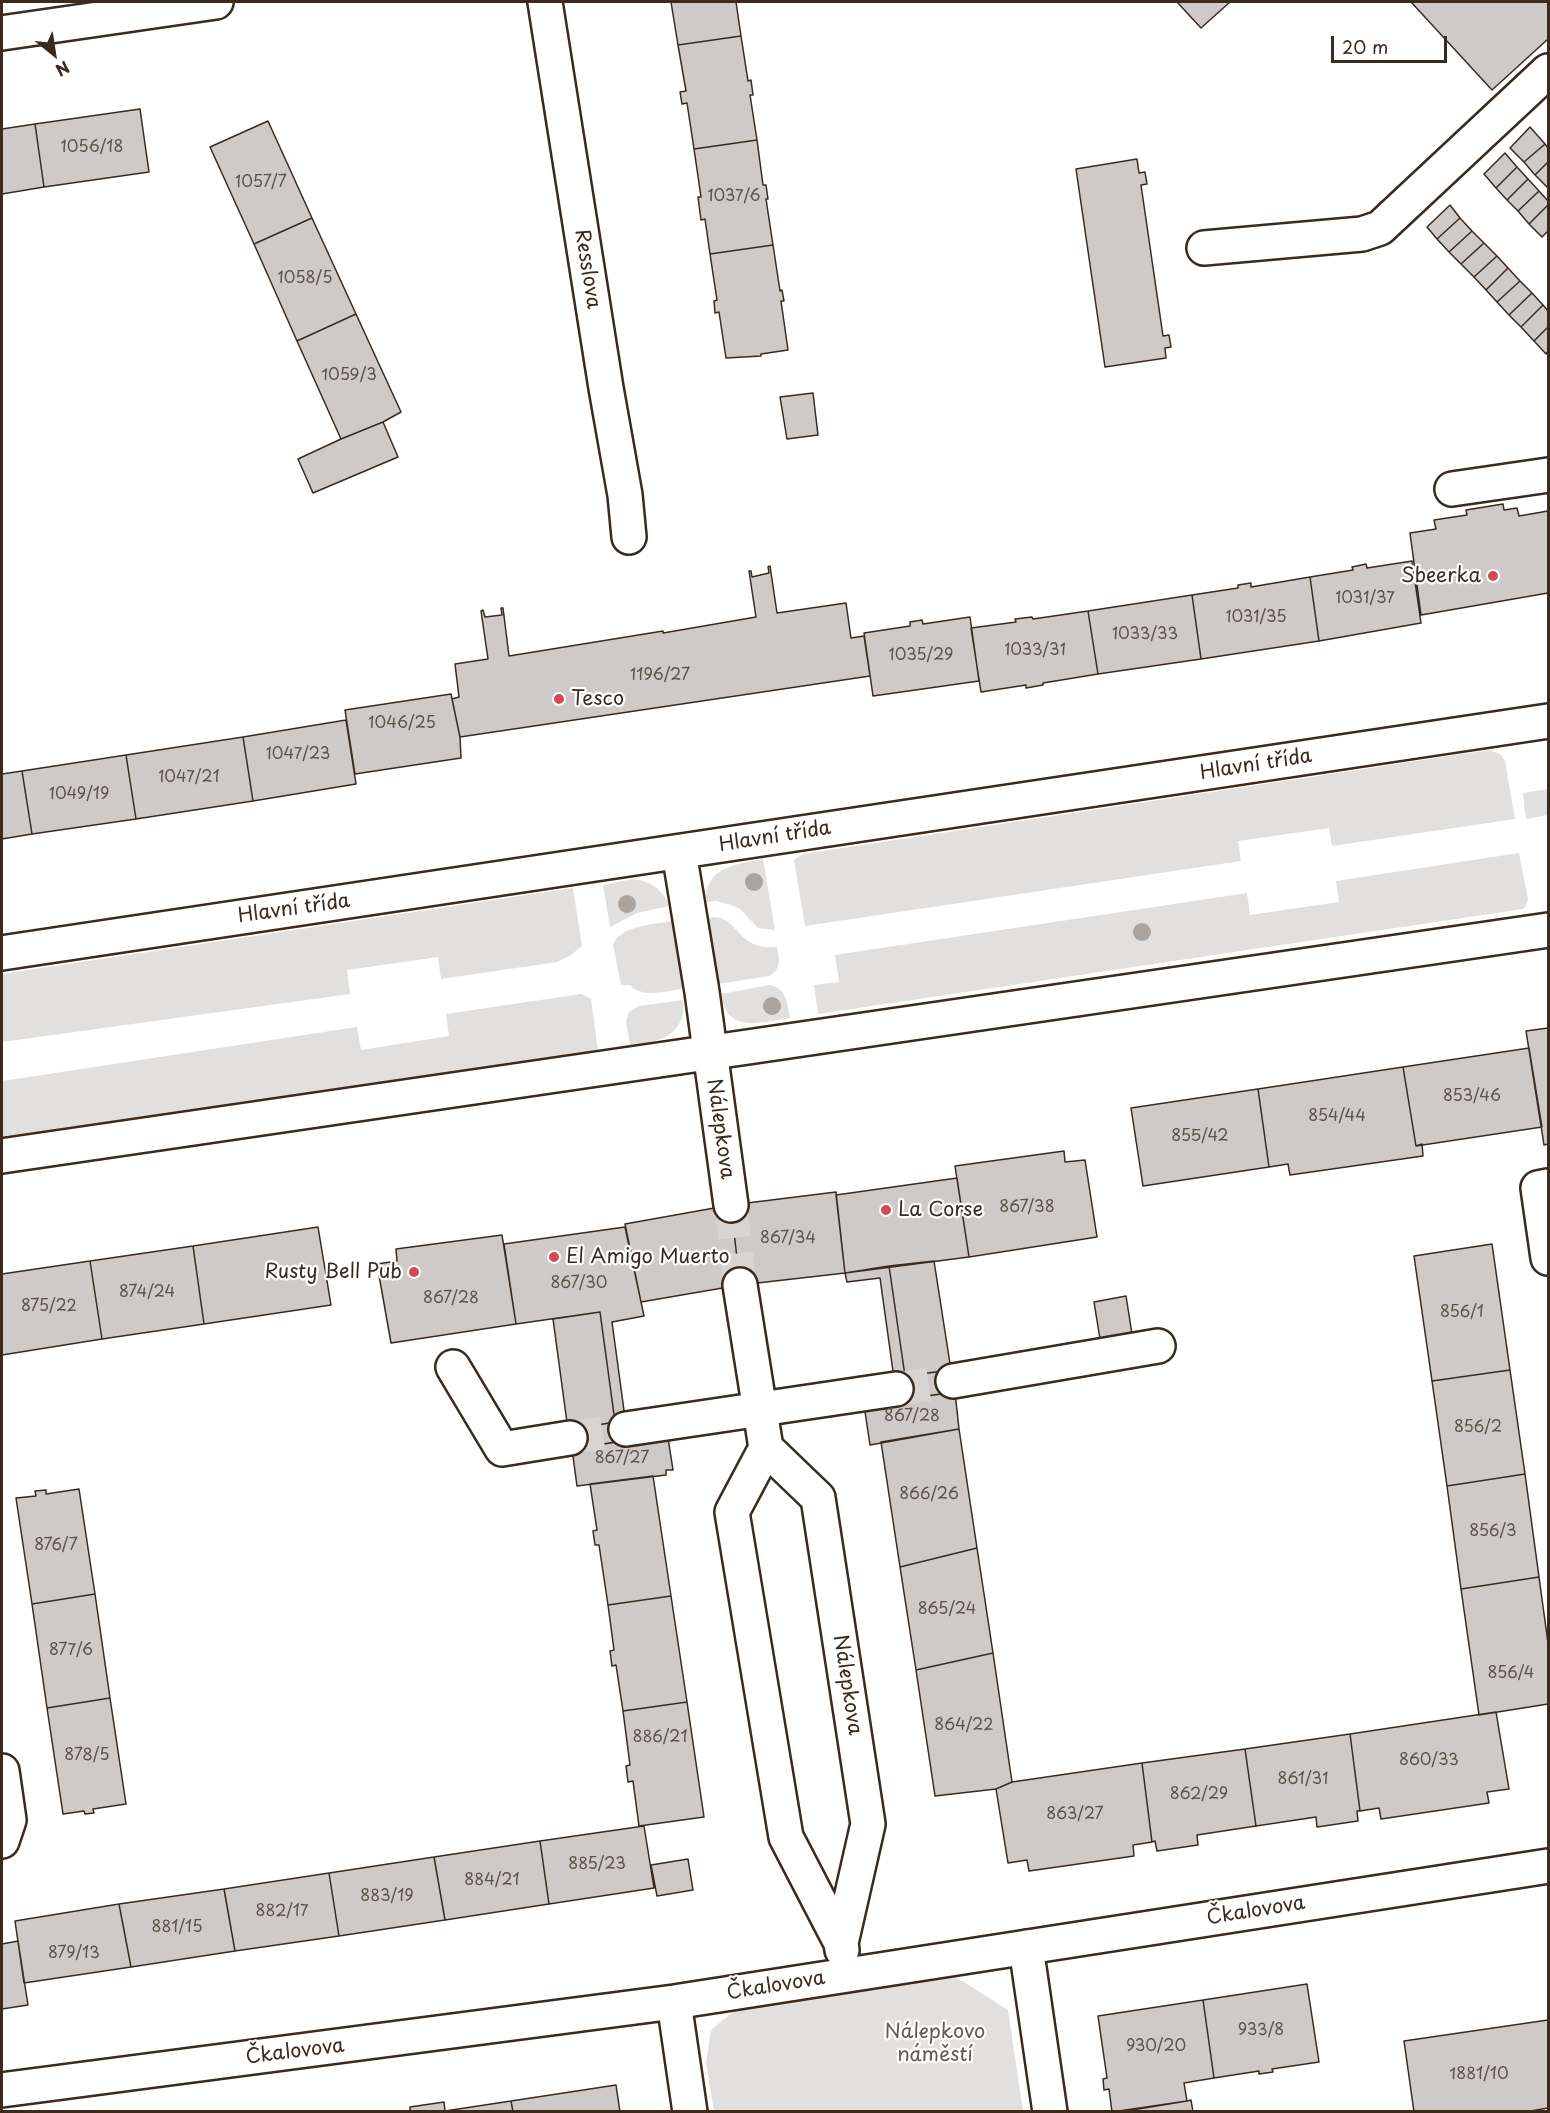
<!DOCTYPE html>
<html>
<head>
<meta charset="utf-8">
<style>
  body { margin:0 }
  #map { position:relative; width:1550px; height:2113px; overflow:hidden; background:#fff; font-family:"Playpen Sans",sans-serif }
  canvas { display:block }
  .frame { position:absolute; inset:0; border:3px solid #3b2a1e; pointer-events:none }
  .north { position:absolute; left:24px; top:24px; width:60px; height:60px; -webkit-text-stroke:4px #fff; paint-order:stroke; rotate:150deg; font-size:16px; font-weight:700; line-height:24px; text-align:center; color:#3b2a1e }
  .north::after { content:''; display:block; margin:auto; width:21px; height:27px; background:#3b2a1e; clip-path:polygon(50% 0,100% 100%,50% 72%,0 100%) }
  .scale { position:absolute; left:1331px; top:36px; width:116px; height:27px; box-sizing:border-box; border:3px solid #3b2a1e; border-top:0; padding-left:8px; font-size:18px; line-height:21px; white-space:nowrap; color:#3b2a1e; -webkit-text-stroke:4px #fff; paint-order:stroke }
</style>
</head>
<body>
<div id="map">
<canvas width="1550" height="2113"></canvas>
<div class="frame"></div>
<div class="north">N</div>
<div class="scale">20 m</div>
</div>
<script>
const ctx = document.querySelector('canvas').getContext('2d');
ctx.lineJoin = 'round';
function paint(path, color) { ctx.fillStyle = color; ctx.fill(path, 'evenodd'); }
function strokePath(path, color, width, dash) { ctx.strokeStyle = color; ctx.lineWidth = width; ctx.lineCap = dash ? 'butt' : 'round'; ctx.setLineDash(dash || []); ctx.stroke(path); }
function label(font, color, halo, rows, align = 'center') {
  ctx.font = font + ' "Playpen Sans",sans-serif'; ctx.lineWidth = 4.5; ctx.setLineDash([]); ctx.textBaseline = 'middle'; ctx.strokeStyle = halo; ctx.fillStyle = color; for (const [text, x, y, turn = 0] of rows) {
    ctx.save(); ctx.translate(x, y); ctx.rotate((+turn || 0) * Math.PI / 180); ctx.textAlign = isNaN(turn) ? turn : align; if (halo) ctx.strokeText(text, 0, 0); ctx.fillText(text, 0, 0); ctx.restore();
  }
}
paint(new Path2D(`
  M 1489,750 L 1500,754 L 1505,761 L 1515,819 L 1332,846 L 1329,828 L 1238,841 L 1241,861 L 805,926 L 794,860 L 803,854 Z
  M 1548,789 L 1548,815 L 1526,819 L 1523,793 Z
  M 1519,853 L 1528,899 L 1526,906 L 1523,909 L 818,1014 L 814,985 L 839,982 L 835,955 L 1247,893 L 1250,915 L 1339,902 L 1336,881 Z
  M 763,859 L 775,930 L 758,928 L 740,909 L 731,905 L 716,901 L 706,902 C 704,867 737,864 763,859 Z
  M 633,879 C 650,881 663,889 669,906 L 637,913 L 610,927 L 603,885 Z
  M 573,888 L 582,946 L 571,955 L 557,962 L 441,979 L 438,957 L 347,970 L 350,994 L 2,1042 L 2,974 Z
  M 715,917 C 739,919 738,951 777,947 C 779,959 782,970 769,976 L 718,984 L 709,918 Z
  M 673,921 L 683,989 C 665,991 643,999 630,985 L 621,985 L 613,945 C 618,926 656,924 673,921 Z
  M 769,985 C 786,987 788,1004 790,1018 C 761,1022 727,1035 721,994 Z
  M 581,994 L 591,999 L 598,1050 L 2,1139 L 2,1081 L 357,1027 L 361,1050 L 449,1036 L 446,1014 Z
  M 683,1000 C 687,1035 659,1042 630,1046 L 626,1021 L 629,1012 L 639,1006 Z
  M 951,1974 L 1008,2010 L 1023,2111 L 714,2111 L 706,2063 L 711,2030 L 739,2007 Z`), '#e2e0de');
const building = new Path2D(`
  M 664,2 L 736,2 L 741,36 L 678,45 L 671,2 Z
  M 1177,2 L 1230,2 L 1201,28 Z
  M 1411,2 L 1548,2 L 1548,39 L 1492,90 Z
  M 741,36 L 748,81 L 751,80 L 753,95 L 750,95 L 757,140 L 694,149 L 687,103 L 682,104 L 680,92 L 686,91 L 678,45 Z
  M 140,109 L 149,172 L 44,187 L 35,124 Z
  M 268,121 L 312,218 L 254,244 L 210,147 Z
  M 35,124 L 44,187 L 2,194 L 2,129 Z
  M 1530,127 L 1545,144 L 1524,162 L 1510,148 Z
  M 757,140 L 763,185 L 766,185 L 768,199 L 766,199 L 773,245 L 710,254 L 705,219 L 701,220 L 698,197 L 701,197 L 694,149 Z
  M 1545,144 L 1548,148 L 1548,162 L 1535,175 L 1524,162 Z
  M 1505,153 L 1517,167 L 1496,188 L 1484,174 Z
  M 1137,159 L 1139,173 L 1145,172 L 1147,184 L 1141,185 L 1163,336 L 1169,335 L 1171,347 L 1165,348 L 1166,358 L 1105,367 L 1076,169 Z
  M 1548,162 L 1548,185 L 1547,187 L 1535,175 Z
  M 1517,167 L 1528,179 L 1507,200 L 1496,188 Z
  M 1528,179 L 1539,191 L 1518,211 L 1507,200 Z
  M 1539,191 L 1548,201 L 1548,205 L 1529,224 L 1518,211 Z
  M 1450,205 L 1460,218 L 1437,239 L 1427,227 Z
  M 1548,205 L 1548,231 L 1542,237 L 1529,224 Z
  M 312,218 L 356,314 L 297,341 L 254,244 Z
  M 1460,218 L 1472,231 L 1449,252 L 1437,239 Z
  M 1472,231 L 1484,243 L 1461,264 L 1449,252 Z
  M 1484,243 L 1497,256 L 1474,277 L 1461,264 Z
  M 773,245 L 780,291 L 782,290 L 784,301 L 781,301 L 788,350 L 761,354 L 761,356 L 726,358 L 719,312 L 715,313 L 714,301 L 717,300 L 710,254 Z
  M 1497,256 L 1508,268 L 1486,290 L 1474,277 Z
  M 1508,268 L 1520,281 L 1497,302 L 1486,290 Z
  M 1520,281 L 1532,293 L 1509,315 L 1497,302 Z
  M 1532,293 L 1543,305 L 1521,327 L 1509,315 Z
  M 1543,305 L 1548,311 L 1548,327 L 1534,341 L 1521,327 Z
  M 356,314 L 401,412 L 383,422 L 341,439 L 297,341 Z
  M 1548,327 L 1548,351 L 1546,354 L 1534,341 Z
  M 813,393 L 818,435 L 787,439 L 780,397 Z
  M 383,422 L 398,457 L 313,493 L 298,459 L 341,439 Z
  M 1503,504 L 1504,510 L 1517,508 L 1519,516 L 1548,511 L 1548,593 L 1421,615 L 1410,533 L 1436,529 L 1434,520 L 1467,515 L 1466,510 Z
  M 1412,561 L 1421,623 L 1319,641 L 1310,577 L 1353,570 L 1352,567 L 1366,564 L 1367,568 Z
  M 770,566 L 777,613 L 846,603 L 851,638 L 864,636 L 870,676 L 460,737 L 452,699 L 459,697 L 455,664 L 488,659 L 481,611 L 483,610 L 485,617 L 502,615 L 501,608 L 503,608 L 509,656 L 663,631 L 663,633 L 756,617 L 749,571 L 751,571 L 752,577 L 769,573 L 768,567 Z
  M 1310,577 L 1319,641 L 1201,659 L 1192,595 L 1238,588 L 1238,585 L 1251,583 L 1251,587 Z
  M 1192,595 L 1201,659 L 1098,674 L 1088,611 Z
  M 1088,611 L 1098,674 L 1043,683 L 1043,685 L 1026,688 L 1026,685 L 981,692 L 971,628 L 1016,622 L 1015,619 L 1032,617 L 1033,619 Z
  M 970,617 L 979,681 L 873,696 L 864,633 L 910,626 L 910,622 L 922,620 L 923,624 Z
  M 451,694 L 460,737 L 461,758 L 355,774 L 345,710 Z
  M 346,720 L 356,784 L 253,801 L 243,737 Z
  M 243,737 L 253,801 L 136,819 L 126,755 Z
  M 126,755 L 136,819 L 32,834 L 22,771 Z
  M 22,771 L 32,834 L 2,839 L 2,774 Z
  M 1548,1028 L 1548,1144 L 1544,1145 L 1526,1031 Z
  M 1529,1048 L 1542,1127 L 1416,1146 L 1403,1067 Z
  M 1403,1067 L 1416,1146 L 1422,1144 L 1423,1156 L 1290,1175 L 1288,1164 L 1269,1167 L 1258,1089 Z
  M 1258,1089 L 1269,1167 L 1143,1186 L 1131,1108 Z
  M 1064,1151 L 1065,1162 L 1085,1160 L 1097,1237 L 969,1257 L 955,1166 Z
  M 957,1178 L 969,1257 L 845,1273 L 836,1195 Z
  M 836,1192 L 845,1273 L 740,1285 L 731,1205 Z
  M 731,1205 L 740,1285 L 641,1302 L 625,1224 Z
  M 318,1227 L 331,1305 L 204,1324 L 193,1246 Z
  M 625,1227 L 644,1316 L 612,1322 L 628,1440 L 572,1449 L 568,1430 L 615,1422 L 600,1312 L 516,1324 L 504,1244 Z
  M 502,1235 L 516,1324 L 391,1343 L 377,1264 L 397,1261 L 396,1249 Z
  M 1492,1244 L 1510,1370 L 1432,1381 L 1414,1256 Z
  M 193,1246 L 204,1324 L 102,1339 L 90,1261 Z
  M 90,1261 L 102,1339 L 2,1355 L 2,1274 Z
  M 934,1261 L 951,1370 L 905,1376 L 889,1266 Z
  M 889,1266 L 905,1376 L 951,1370 L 955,1392 L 897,1400 L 880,1278 L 847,1282 L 845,1273 Z
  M 1126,1296 L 1132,1334 L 1134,1334 L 1118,1341 L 1117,1336 L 1100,1339 L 1094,1302 Z
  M 600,1312 L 615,1422 L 568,1430 L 553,1319 Z
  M 1510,1370 L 1525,1474 L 1447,1486 L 1432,1381 Z
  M 955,1392 L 959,1429 L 870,1445 L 864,1405 Z
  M 959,1429 L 977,1548 L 900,1567 L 881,1442 Z
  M 661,1435 L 668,1438 L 673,1470 L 666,1470 L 666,1475 L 577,1486 L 572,1449 Z
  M 1525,1474 L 1539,1577 L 1461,1589 L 1447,1486 Z
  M 653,1476 L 671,1596 L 608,1605 L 599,1545 L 595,1545 L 593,1531 L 597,1530 L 590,1484 Z
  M 79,1489 L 95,1594 L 32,1604 L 16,1498 L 36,1496 L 35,1491 L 46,1490 L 46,1494 Z
  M 977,1548 L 993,1653 L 916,1670 L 900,1567 Z
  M 1539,1577 L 1548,1643 L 1548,1704 L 1479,1715 L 1461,1589 Z
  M 95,1594 L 110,1698 L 47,1708 L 32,1604 Z
  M 671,1596 L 687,1702 L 623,1711 L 616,1665 L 612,1666 L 610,1651 L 614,1650 L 608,1605 Z
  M 993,1653 L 1012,1782 L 996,1789 L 935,1796 L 916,1670 Z
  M 110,1698 L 126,1804 L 93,1809 L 94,1813 L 85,1814 L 84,1811 L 63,1814 L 47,1708 Z
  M 687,1702 L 704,1817 L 639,1826 L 633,1781 L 628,1782 L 626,1766 L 630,1765 L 623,1711 Z
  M 1496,1712 L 1509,1789 L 1487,1792 L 1489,1803 L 1381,1819 L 1379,1808 L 1360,1811 L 1350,1734 Z
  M 1350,1734 L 1360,1811 L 1357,1811 L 1358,1821 L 1317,1827 L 1316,1817 L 1256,1826 L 1245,1749 Z
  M 1245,1749 L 1256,1826 L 1197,1835 L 1198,1845 L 1157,1851 L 1155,1841 L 1152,1842 L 1142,1763 Z
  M 1142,1763 L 1152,1842 L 1133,1845 L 1134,1856 L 1029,1871 L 1027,1860 L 1008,1863 L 996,1789 L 1012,1782 Z
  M 644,1826 L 654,1888 L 549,1904 L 540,1841 Z
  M 540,1841 L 549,1904 L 445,1920 L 434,1857 Z
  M 434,1857 L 445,1920 L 339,1936 L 329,1873 Z
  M 688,1859 L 693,1890 L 657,1896 L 651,1865 Z
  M 329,1873 L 339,1936 L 235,1951 L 224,1889 Z
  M 224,1889 L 235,1951 L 131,1967 L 119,1904 Z
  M 119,1904 L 131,1967 L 24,1983 L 15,1921 Z
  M 18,1941 L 28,2005 L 2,2009 L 2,1944 Z
  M 1307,1984 L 1319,2062 L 1272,2069 L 1273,2072 L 1259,2074 L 1259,2071 L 1214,2078 L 1203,2000 Z
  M 1203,2000 L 1214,2078 L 1184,2083 L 1187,2101 L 1112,2112 L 1109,2089 L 1104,2090 L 1103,2079 L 1107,2078 L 1098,2016 Z
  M 1548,2020 L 1548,2108 L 1525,2112 L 1414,2112 L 1404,2041 Z
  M 616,2085 L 620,2112 L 513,2112 L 511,2101 Z
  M 1191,2100 L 1193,2112 L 1120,2112 L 1187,2101 Z
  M 511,2101 L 513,2112 L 410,2112 L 410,2107 L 444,2102 L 445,2111 Z`);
paint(building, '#cfcac7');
strokePath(building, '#3b2a1e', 1.5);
strokePath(new Path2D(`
  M 731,1205 L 740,1285
  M 896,1389 L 953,1381
  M 570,1438 L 626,1429`), '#d8d4d2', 33, [33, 16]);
const minor = new Path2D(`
  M 545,2 L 606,388 L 625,495 L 629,537
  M 2,33 L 216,2
  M 1204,248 L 1362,234 L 1380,228 L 1548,71
  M 1452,489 L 1548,475
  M 679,852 L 702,992 L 731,1205
  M 2,953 L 1548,721
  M 2,1156 L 1548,930
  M 1548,1186 L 1538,1188 L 1548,1258
  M 740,1285 L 766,1448 L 818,1498 L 868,1824 L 841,1943
  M 453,1367 L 502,1449 L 570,1438
  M 953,1381 L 1158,1346
  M 626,1429 L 896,1389
  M 766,1448 L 732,1512 L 786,1837 L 841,1943 L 842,1950
  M 2,1771 L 9,1820 L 2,1841
  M 1026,1947 L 1050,2112
  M 674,2002 L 690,2112
  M 2,2090 L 674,2002 L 1548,1866`);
strokePath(minor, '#3b2a1e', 38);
strokePath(minor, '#fff', 33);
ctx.fillStyle = '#aaa39e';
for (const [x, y] of [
  [754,882],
  [627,904],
  [1142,932],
  [772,1006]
]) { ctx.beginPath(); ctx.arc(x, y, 9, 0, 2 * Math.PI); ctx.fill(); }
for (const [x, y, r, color] of [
  [1493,576,6,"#d1495b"],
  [559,699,6,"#d1495b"],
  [886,1210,6,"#d1495b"],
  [554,1257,6,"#d1495b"],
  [414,1272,6,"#d1495b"]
]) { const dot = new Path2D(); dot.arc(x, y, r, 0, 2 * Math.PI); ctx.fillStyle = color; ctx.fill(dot); strokePath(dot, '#fff', 2); }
label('16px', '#605248', null, [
  ["1056/18",92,148],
  ["1057/7",261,183],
  ["1037/6",734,197],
  ["1058/5",305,279],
  ["1059/3",349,376],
  ["1031/37",1365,599],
  ["1031/35",1256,618],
  ["1033/33",1145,635],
  ["1033/31",1035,651],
  ["1035/29",921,656],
  ["1196/27",660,676],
  ["1046/25",402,724],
  ["1047/23",298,755],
  ["1047/21",189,778],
  ["1049/19",79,795],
  ["853/46",1472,1097],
  ["854/44",1337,1117],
  ["855/42",1200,1137],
  ["867/38",1027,1208],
  ["867/34",788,1239],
  ["867/30",579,1284],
  ["874/24",147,1293],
  ["867/28",451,1299],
  ["875/22",49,1307],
  ["856/1",1462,1313],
  ["867/28",912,1417],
  ["856/2",1478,1428],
  ["867/27",622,1459],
  ["866/26",929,1495],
  ["856/3",1493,1532],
  ["876/7",56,1546],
  ["865/24",947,1610],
  ["877/6",71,1651],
  ["856/4",1511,1674],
  ["864/22",964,1726],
  ["886/21",660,1738],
  ["878/5",87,1756],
  ["860/33",1429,1761],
  ["861/31",1303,1780],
  ["862/29",1199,1795],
  ["863/27",1075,1815],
  ["885/23",597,1865],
  ["884/21",492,1881],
  ["883/19",387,1897],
  ["882/17",282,1912],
  ["881/15",177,1928],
  ["879/13",74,1954],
  ["933/8",1261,2031],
  ["930/20",1156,2047],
  ["1881/10",1479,2075]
]);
label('20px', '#3b2a1e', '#fff', [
  ["Resslova",587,269,81],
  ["Hlavní třída",1256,765,-9],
  ["Hlavní třída",775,837,-9],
  ["Hlavní třída",294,909,-8],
  ["Nálepkova",720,1129,82],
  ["Nálepkova",847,1685,81],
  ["Čkalovova",1256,1911,-9],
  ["Čkalovova",776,1986,-9],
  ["Čkalovova",295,2052,-7]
]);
label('20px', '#3b2a1e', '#fff', [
  ["Sbeerka",1481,576,"right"],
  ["Tesco",571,699],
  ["La Corse",898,1210],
  ["El Amigo Muerto",566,1257],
  ["Rusty Bell Pub",402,1272,"right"]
], 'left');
label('20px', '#65584e', '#fff', [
  ["Nálepkovo",935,2032],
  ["náměstí",935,2055]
]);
</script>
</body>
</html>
